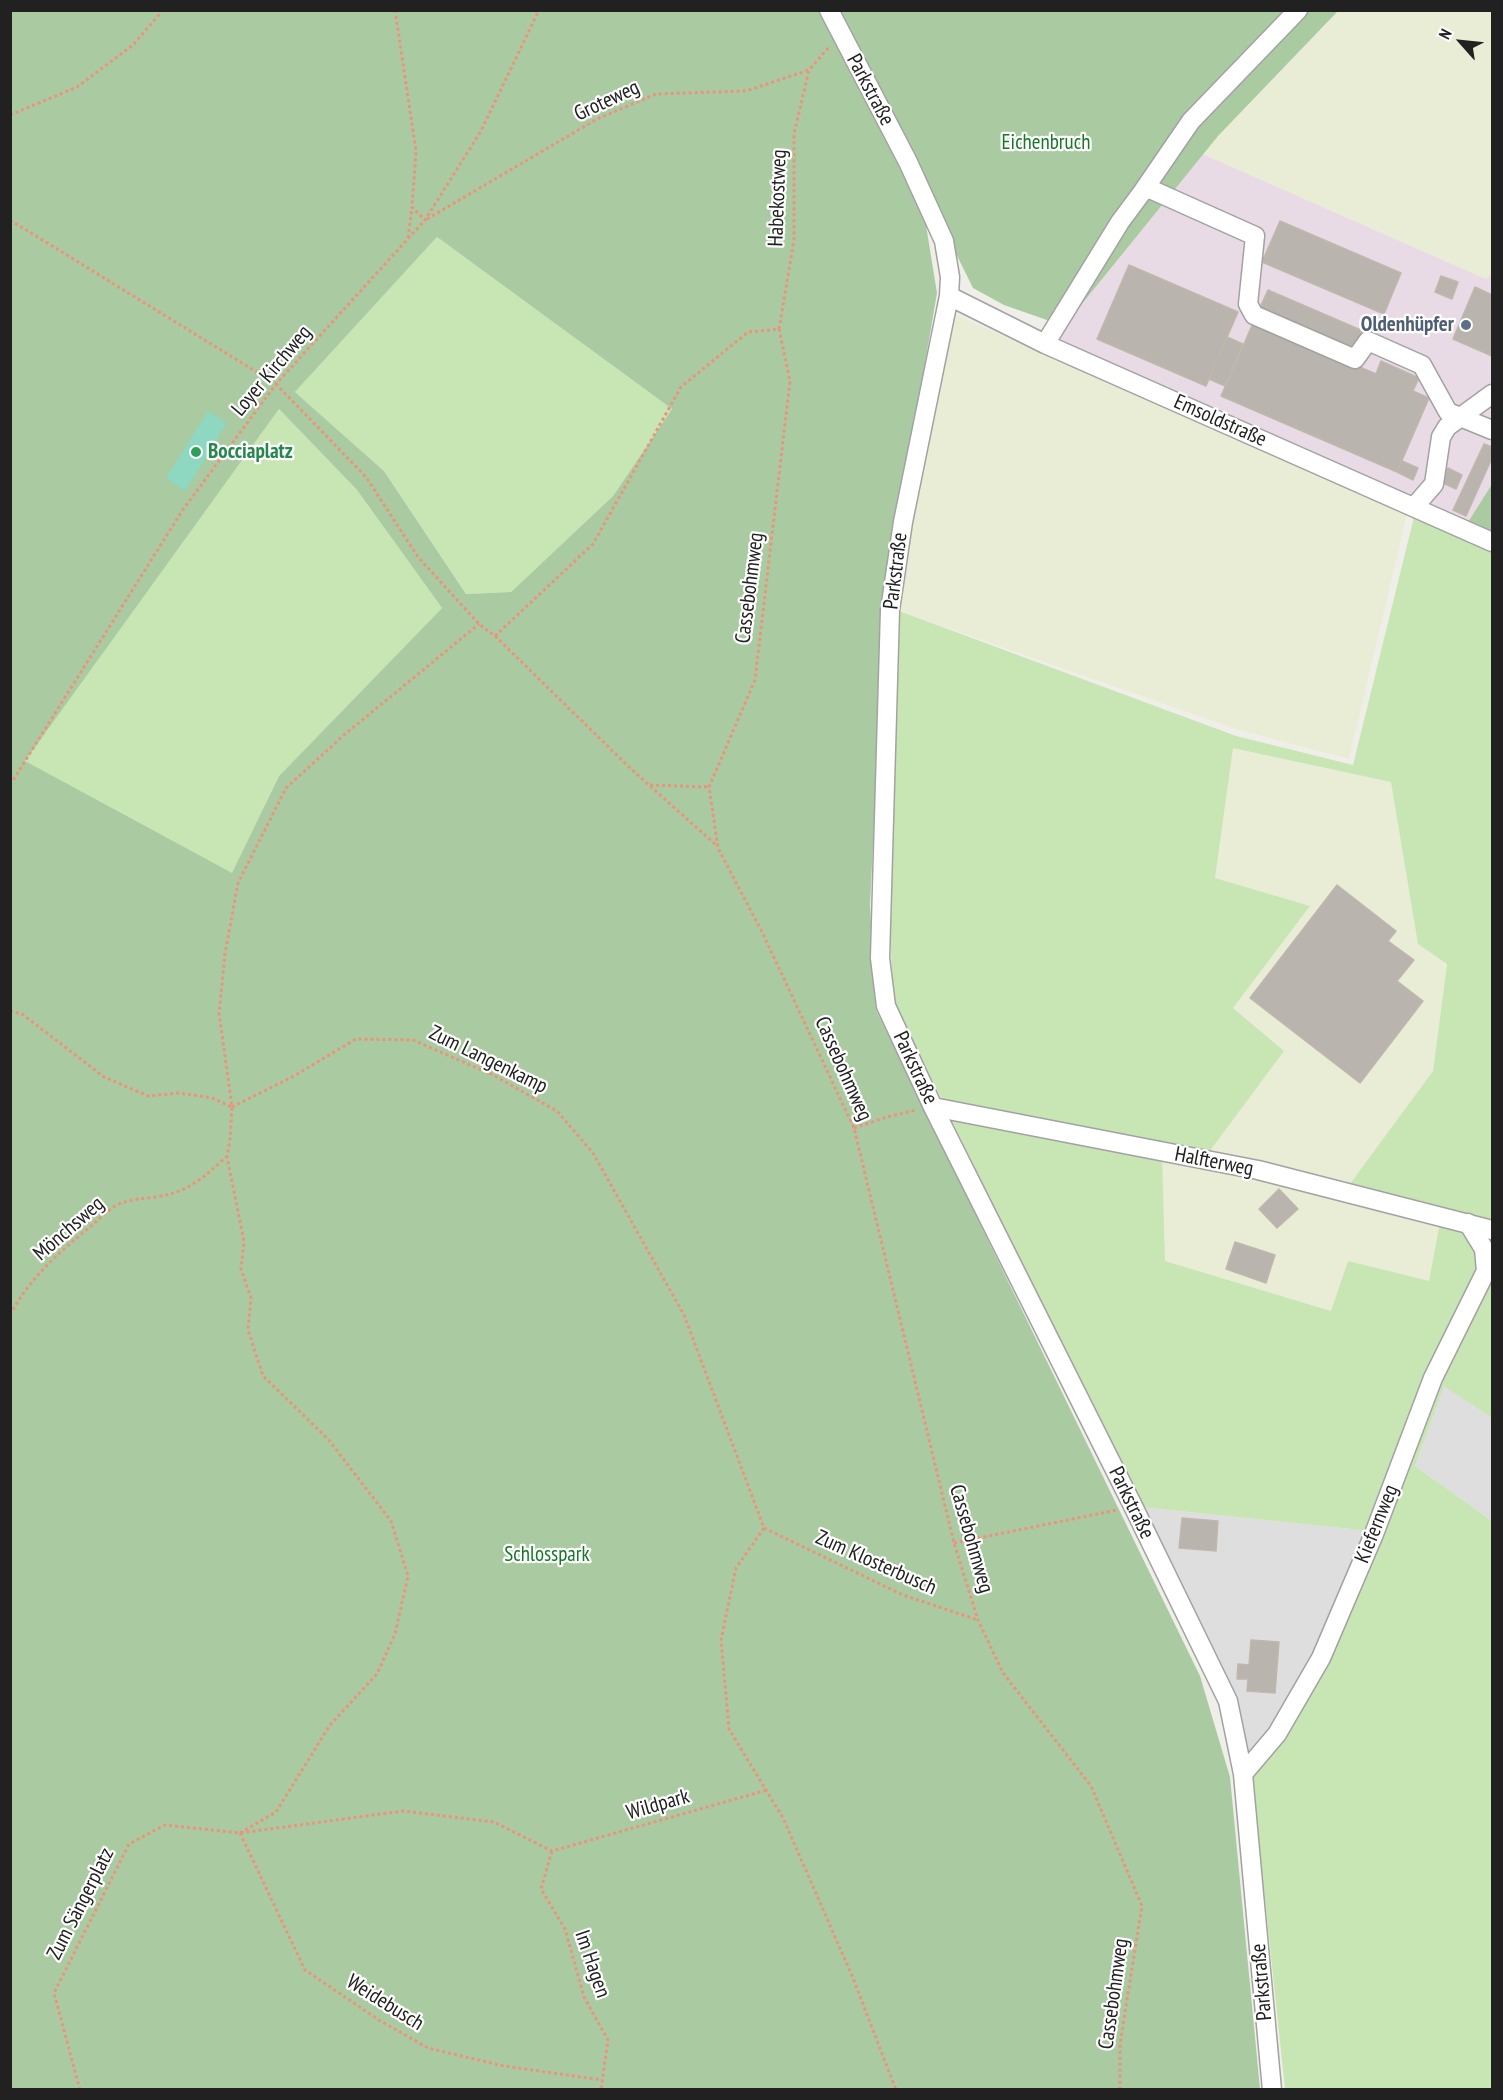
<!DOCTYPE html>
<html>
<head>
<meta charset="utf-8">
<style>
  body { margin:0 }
  #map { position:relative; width:1503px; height:2100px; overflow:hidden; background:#f0eee8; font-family:"PT Sans Narrow",sans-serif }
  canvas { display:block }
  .frame { position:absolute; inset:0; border:12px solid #212121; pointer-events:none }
  .north { position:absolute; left:1431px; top:12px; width:60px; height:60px; -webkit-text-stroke:4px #fff; paint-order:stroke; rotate:297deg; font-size:16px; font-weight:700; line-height:24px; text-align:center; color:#212121 }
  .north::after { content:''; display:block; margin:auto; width:21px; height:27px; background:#212121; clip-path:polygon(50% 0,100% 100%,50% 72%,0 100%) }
</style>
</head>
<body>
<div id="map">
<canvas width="1503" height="2100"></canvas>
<div class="frame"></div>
<div class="north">N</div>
</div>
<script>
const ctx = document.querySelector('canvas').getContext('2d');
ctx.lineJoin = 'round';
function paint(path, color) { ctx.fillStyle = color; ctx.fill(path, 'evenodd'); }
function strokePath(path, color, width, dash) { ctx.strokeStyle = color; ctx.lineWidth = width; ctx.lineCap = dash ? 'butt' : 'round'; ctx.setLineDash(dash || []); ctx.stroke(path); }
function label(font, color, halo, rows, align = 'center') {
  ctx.font = font + ' "PT Sans Narrow",sans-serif'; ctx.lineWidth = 4.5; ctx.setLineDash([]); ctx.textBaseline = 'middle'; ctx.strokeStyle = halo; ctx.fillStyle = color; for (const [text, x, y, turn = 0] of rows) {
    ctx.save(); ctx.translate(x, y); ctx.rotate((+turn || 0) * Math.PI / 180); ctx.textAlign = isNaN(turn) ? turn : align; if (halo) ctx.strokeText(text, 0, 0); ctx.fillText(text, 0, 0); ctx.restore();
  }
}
paint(new Path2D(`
  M 1444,1385 L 1492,1418 L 1492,1521 L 1415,1466 Z
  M 1141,1507 L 1370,1531 L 1317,1655 L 1272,1731 L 1250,1757 L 1236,1700 Z`), '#dfdede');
paint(new Path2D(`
  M 1203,154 L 1486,279 L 1492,273 L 1492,484 L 1465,527 L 1055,344 L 1064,326 Z`), '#e9dbe5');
paint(new Path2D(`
  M 1338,11 L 1492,11 L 1492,272 L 1486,279 L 1203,154 L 1218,136 Z
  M 954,314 L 1407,514 L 1349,759 L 1236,729 L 899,611 L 909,524 Z
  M 1233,747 L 1391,782 L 1418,944 L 1447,964 L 1433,1071 L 1344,1192 L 1441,1217 L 1429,1282 L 1348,1261 L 1331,1311 L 1165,1261 L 1162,1152 L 1284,1051 L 1233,1008 L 1310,906 L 1215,878 Z`), '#e9edd6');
paint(new Path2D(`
  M 437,237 L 672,409 L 613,496 L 511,592 L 466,594 L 384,471 L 295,392 Z
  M 279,409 L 357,490 L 442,608 L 279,776 L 232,874 L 24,761 Z
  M 1414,517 L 1492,549 L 1492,1418 L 1444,1386 L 1415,1466 L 1492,1521 L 1492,2089 L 1285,2089 L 1250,1757 C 1307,1692 1336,1610 1370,1531 L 1141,1507 L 894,1002 L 888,904 L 899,611 L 1236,736 L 1353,765 ZM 1233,748 L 1391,782 L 1418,944 L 1447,964 L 1433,1071 L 1344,1192 L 1441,1217 L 1429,1281 L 1348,1261 L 1331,1311 L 1165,1261 L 1162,1152 L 1203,1160 L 1284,1051 L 1233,1008 L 1310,906 L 1215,878 Z`), '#c8e5b4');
paint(new Path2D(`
  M 11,11 L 824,11 L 923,207 L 937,293 L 885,597 L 870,905 L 876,1010 L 1200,1676 L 1230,1777 L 1260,2089 L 11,2090 ZM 437,237 L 672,409 L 613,496 L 511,592 L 466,594 L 384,471 L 295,392 ZM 279,409 L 357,490 L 442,608 L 279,776 L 232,873 L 25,761 Z
  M 836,11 L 1338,11 L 1218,136 L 1064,326 L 1004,305 L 973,288 Z
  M 1492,484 L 1492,539 L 1465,527 Z`), '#aacba1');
paint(new Path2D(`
  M 208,411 L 227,423 L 185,491 L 166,478 Z`), '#8ed7c1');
const building = new Path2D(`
  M 1280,221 L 1401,273 L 1384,314 L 1262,262 Z
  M 1129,265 L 1238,312 L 1206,386 L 1097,339 Z
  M 1441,276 L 1458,282 L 1452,299 L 1435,292 Z
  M 1475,287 L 1492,295 L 1492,356 L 1453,339 Z
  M 1268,290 L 1363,331 L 1355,351 L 1259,310 Z
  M 1254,321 L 1376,374 L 1381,361 L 1419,378 L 1413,391 L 1429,398 L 1397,472 L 1221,396 Z
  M 1227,337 L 1243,344 L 1225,386 L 1209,379 Z
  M 1484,444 L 1492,447 L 1492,458 L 1466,516 L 1453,510 Z
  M 1402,461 L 1418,468 L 1413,480 L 1397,472 Z
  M 1448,468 L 1462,475 L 1456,489 L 1441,482 Z
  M 1337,885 L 1396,931 L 1388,941 L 1414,960 L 1397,981 L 1423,1001 L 1360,1083 L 1250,998 Z
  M 1279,1189 L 1298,1209 L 1277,1228 L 1259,1209 Z
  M 1235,1242 L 1275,1255 L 1266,1283 L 1226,1269 Z
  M 1182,1518 L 1218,1521 L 1216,1551 L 1179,1548 Z
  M 1251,1640 L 1279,1642 L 1275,1693 L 1247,1691 L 1248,1679 L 1237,1679 L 1238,1664 L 1249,1665 Z`);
paint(building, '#b9b4ae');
strokePath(building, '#c1b7ac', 1.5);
const minor = new Path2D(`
  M 829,10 L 908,162 L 944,241 L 950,277 L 949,296 L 903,522 L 890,610 L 880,958 L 886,1006 L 933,1107 L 1133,1506 L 1228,1701 L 1243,1774 L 1272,2090
  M 1143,191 L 1191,121 L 1298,10
  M 949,296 L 1045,344 L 1492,542
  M 1045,344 L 1120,222 L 1143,191 L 1150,189 L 1255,236 L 1248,304 L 1254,315 L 1355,359 L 1368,341 L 1422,365 L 1448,412 L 1492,430
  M 1414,507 L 1434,484 L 1441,437 L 1447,427 L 1492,394
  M 933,1107 L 1258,1170 L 1492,1230
  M 1468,1223 L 1484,1249 L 1486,1271
  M 1243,1774 L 1277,1734 L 1321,1658 L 1374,1534 L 1433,1378 L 1486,1271 L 1492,1265`);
strokePath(minor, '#a2a2a2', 21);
strokePath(new Path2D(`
  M 395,10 L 416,151 L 412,207 L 425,220
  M 10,115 L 77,87 L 133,45 L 163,10
  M 427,219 L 597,119 L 656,94 L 746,91 L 809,70 L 830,46
  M 10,220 L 276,384 L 366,477 L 418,557 L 479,624 L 495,636 L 593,544 L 681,387 L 748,332 L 779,329 L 790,381 L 755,680 L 709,787 L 718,848 L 762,932 L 854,1128 L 954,1543 L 978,1620 L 1003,1673 L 1091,1786 L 1142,1906 L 1120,2044 L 1120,2090
  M 408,238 L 412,207
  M 779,329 L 794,240 L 794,134 L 809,70
  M 495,636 L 630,768 L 717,846
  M 10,785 L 182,511 L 276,384 L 425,220 L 481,131 L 539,10
  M 650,785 L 709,787
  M 10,1011 L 22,1014 L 104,1077 L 148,1096 L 179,1093 L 212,1098 L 232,1107
  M 232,1107 L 294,1076 L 356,1039 L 413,1040 L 493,1075 L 557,1111 L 593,1153 L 684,1315 L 764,1528 L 736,1568 L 721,1640 L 729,1729 L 783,1818 L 853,1978 L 896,2090
  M 854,1128 L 887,1117 L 916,1110
  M 10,1315 C 29,1279 59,1252 90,1227 C 98,1220 106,1212 115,1206 C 128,1199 141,1199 155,1197 C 187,1193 203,1178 226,1157
  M 764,1528 L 903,1595 L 978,1620
  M 954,1543 L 1117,1510
  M 240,1833 L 276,1812 L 330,1725 L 377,1674 L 395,1634 L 408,1576 L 391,1521 L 328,1439 L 263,1376 L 248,1330 L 251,1298 L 241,1269 L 244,1241 L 227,1157 L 230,1139 L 232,1107 L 219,1013 L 225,954 L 238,883 L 286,788 L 344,735 L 479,624
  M 240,1833 L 305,1970 L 379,2020 L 428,2048 L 504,2066 L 602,2080
  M 552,1851 L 541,1889 L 565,1929 L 584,1997 L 608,2040 L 601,2090
  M 80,2090 L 54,1993 L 129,1844 L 165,1825 L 240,1833 L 403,1811 L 494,1822 L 552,1851 L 767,1790`), '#ed927d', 3, [3, 3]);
strokePath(minor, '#fff', 18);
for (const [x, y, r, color] of [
  [1466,325,6,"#5c6f8a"],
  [196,452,6,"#2e9e5b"]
]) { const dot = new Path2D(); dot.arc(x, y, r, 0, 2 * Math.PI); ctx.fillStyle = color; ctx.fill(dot); strokePath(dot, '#fff', 2); }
label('21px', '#212121', '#fff', [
  ["Parkstraße",870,90,62],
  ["Groteweg",607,101,-25],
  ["Habekostweg",778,198,-88],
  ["Loyer Kirchweg",272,371,-50],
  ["Emsoldstraße",1220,421,24],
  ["Parkstraße",896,571,-83],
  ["Cassebohmweg",750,588,-83],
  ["Zum Langenkamp",488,1060,26],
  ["Parkstraße",915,1068,65],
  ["Cassebohmweg",843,1069,66],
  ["Halfterweg",1214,1162,11],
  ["Mönchsweg",69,1229,-41],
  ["Parkstraße",1131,1503,64],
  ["Kiefernweg",1377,1524,-68],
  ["Cassebohmweg",971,1539,74],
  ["Zum Klosterbusch",876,1563,24],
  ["Wildpark",658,1805,-16],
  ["Zum Sängerplatz",81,1904,-63],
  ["Im Hagen",592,1964,71],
  ["Parkstraße",1262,1982,-95],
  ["Cassebohmweg",1114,1994,-82],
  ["Weidebusch",385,2003,32]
]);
label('21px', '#177727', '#fff', [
  ["Eichenbruch",1046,143],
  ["Schlosspark",547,1555]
]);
label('bold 21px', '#4e5e75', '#fff', [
  ["Oldenhüpfer",1454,325]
], 'right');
label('bold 21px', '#27864d', '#fff', [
  ["Bocciaplatz",208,452]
], 'left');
</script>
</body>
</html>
